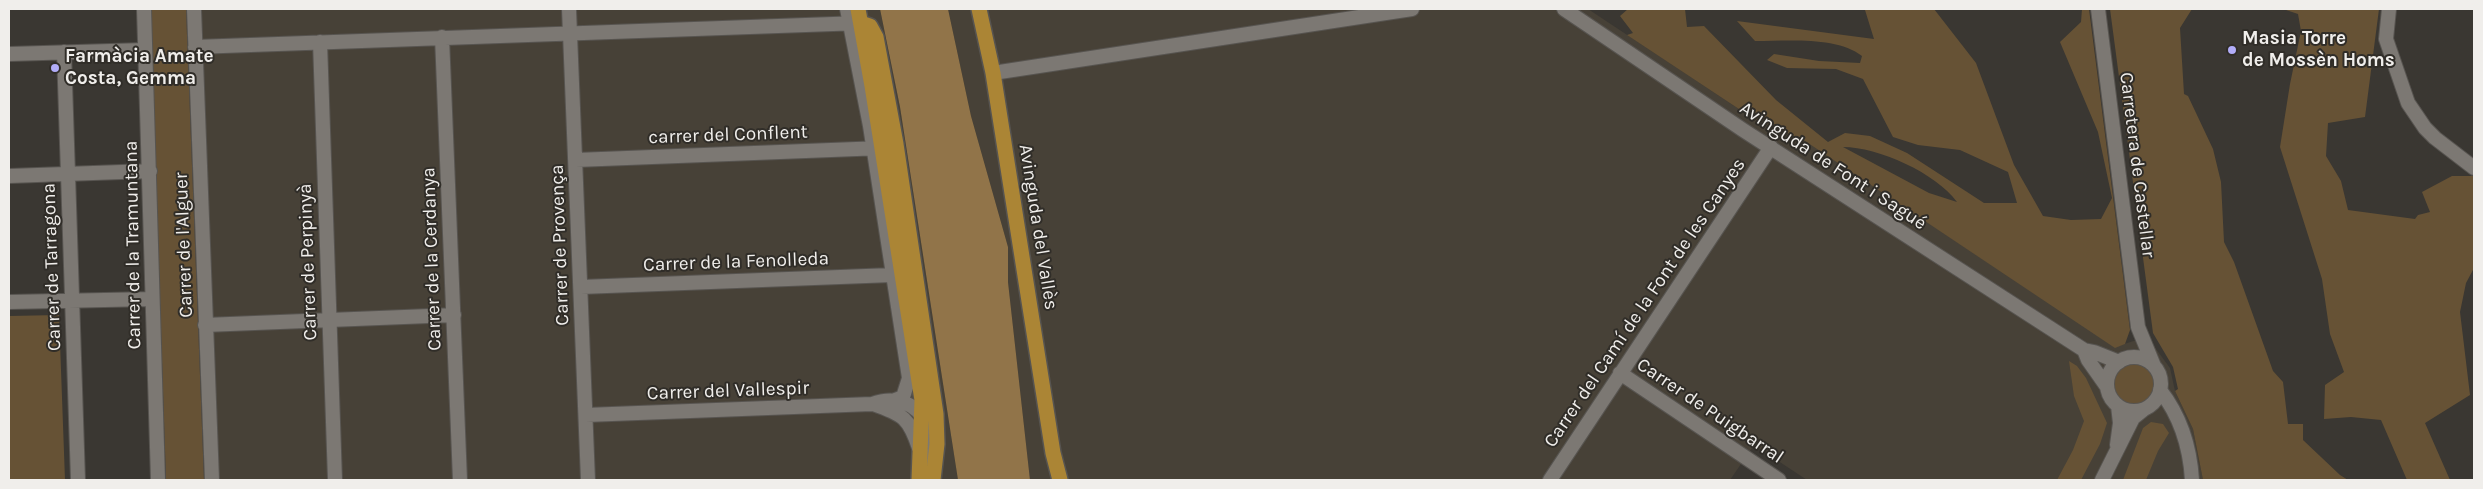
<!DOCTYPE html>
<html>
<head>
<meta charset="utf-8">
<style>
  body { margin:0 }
  #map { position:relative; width:2483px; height:489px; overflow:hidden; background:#3a3732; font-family:Karla,sans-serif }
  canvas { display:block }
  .frame { position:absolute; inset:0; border:10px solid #f0eeeb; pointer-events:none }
</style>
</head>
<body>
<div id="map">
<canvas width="2483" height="489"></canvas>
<div class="frame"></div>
</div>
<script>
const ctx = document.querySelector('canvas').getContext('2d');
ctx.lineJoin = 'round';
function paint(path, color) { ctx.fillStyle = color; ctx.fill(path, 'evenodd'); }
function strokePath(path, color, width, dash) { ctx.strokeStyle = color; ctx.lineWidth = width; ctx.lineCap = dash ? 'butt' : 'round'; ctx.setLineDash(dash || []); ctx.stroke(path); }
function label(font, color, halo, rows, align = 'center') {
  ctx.font = font + ' Karla,sans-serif'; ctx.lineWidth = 4; ctx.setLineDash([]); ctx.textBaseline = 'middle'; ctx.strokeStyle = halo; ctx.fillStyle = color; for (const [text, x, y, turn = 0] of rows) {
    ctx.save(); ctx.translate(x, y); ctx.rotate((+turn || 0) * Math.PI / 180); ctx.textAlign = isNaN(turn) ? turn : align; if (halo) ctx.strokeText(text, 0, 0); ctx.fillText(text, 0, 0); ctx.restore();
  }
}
paint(new Path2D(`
  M 186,9 L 880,9 L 900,107 L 958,480 L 205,480 Z
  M 948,9 L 1588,9 L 1751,117 L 1805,141 L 2115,347 L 2149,336 L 2156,349 L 2170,368 L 2175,391 L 2193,429 L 2203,480 L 1807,480 L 1754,445 L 1730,480 L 1030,480 L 1008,282 L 1008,247 L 971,116 Z`), '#474137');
paint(new Path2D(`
  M 150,9 L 186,9 L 204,480 L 166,480 Z
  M 1628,9 L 1685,9 L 1687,27 L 1704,26 L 1776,100 L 1828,142 L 1845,133 L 1870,136 L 1907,153 L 1984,203 L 2017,203 L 2008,172 L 1960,150 L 1918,145 L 1893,137 L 1863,79 L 1836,69 L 1787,68 L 1767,60 L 1774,54 L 1819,61 L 1860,63 L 1862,56 C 1837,36 1787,41 1755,41 L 1737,21 L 1874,39 L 1865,10 L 1847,9 L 1934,9 L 1976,63 L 2014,165 L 2043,216 L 2071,220 L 2101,219 L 2112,198 L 2098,132 L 2060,42 L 2081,22 L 2082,9 L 2089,9 L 2130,330 L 2125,344 L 2115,348 L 1805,141 L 1751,117 L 1627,35 L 1633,33 L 1620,16 ZM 1843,147 C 1878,147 1936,173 1957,202 L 1929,193 Z
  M 2110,9 L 2192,9 L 2180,28 L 2184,94 L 2188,96 L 2213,149 L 2221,182 L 2224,242 L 2234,262 L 2273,371 L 2283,382 L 2288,424 L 2303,424 L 2303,440 L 2340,475 L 2348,480 L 2203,480 L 2193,429 L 2175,391 L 2178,389 L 2173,367 L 2153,333 Z
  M 2283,9 L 2379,9 L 2365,117 L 2328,123 L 2326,156 L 2341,181 L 2348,210 L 2415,219 L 2418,215 L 2430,212 L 2422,192 L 2452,176 L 2473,176 L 2474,179 L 2474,268 L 2466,283 L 2460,312 L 2470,395 L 2425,423 L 2450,480 L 2407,480 L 2381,420 L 2351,417 L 2324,419 L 2325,385 L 2344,372 L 2330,334 L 2322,279 L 2280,147 L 2290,84 L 2301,31 L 2298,14 Z
  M 59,315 L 65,480 L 9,480 L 9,316 Z
  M 2069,361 L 2077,366 L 2086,378 L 2107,423 L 2100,444 L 2081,480 L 2057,480 L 2073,450 L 2084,421 L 2074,396 Z
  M2114 384a20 20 0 1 1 40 0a20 20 0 1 1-40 0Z
  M 2151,422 L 2163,424 L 2169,433 L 2158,451 L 2146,480 L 2123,480 L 2143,428 Z`), '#665235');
paint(new Path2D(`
  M 880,9 L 948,9 L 971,116 L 1008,247 L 1008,282 L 1030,480 L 958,480 L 900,107 Z`), '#917449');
const minor = new Path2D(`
  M 144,9 L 158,480
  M 194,9 L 212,480
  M 569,9 L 588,480
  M 847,9 L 870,126 L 909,378 L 903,397 L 895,400
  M 1564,9 L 1743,130 L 2084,350 L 2094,352 L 2119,362
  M 2098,9 L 2138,327 L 2154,366
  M 2389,9 L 2386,39 L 2408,103 L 2425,128 L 2435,138 L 2474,168
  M 442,37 L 460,480
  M 320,42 L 335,480
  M 195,47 L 861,23
  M 64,52 L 78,480
  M 9,54 L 145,50
  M 993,73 L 1412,9
  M 576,160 L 882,148
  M 9,176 L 150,171
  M 581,287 L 892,275
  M 9,302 L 152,299
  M 205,325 L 454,315
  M 2084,350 L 2088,360 L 2107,387
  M2107 384a27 27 0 1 1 54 0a27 27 0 1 1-54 0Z
  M 1620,373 L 1779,480
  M 2160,390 C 2181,417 2190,446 2192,480
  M 873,404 C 904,415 909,418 919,448
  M 586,415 L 872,404 C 894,396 919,402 927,426 C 931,436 930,449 932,460
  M 2117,445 L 2120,423 L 2118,406
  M 1550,480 L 1771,147
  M 2102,480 L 2133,418 L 2143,410`);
const major = new Path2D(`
  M 858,9 L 872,86 L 922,400 L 919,480
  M 979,9 L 993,73 L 1053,453 L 1060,480
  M 861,23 L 870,26 L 876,37 L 896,144 L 936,414 L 937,444 L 933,480`);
strokePath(minor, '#575450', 16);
strokePath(major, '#575450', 18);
strokePath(minor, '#7c7873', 14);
strokePath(major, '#ab8535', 15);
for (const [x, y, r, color] of [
  [2232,50,5,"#b2adf9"],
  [55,68,5,"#b2adf9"]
]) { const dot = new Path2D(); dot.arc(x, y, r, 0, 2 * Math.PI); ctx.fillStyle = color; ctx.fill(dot); strokePath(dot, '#302d28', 2); }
label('bold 19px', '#f0eeeb', '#302d28', [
  ["Masia Torre",2242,39],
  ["de Mossèn Homs",2242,61],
  ["Farmàcia Amate",65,57],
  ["Costa, Gemma",65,79]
], 'left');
label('19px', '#f0eeeb', '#302d28', [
  ["carrer del Conflent",728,135,-2],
  ["Carretera de Castellar",2137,165,83],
  ["Avinguda de Font i Sagué",1833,166,33],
  ["Avinguda del Vallès",1038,227,81],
  ["Carrer de la Tramuntana",133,245,-91],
  ["Carrer de l'Alguer",184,245,-92],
  ["Carrer de Provença",560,245,-92],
  ["Carrer de la Cerdanya",432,259,-92],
  ["Carrer de Perpinyà",308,262,-92],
  ["Carrer de la Fenolleda",736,262,-2],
  ["Carrer de Tarragona",52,267,-92],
  ["Carrer del Camí de la Font de les Canyes",1645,303,-56],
  ["Carrer del Vallespir",728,391,-2],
  ["Carrer de Puigbarral",1710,411,34]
]);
</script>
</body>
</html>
